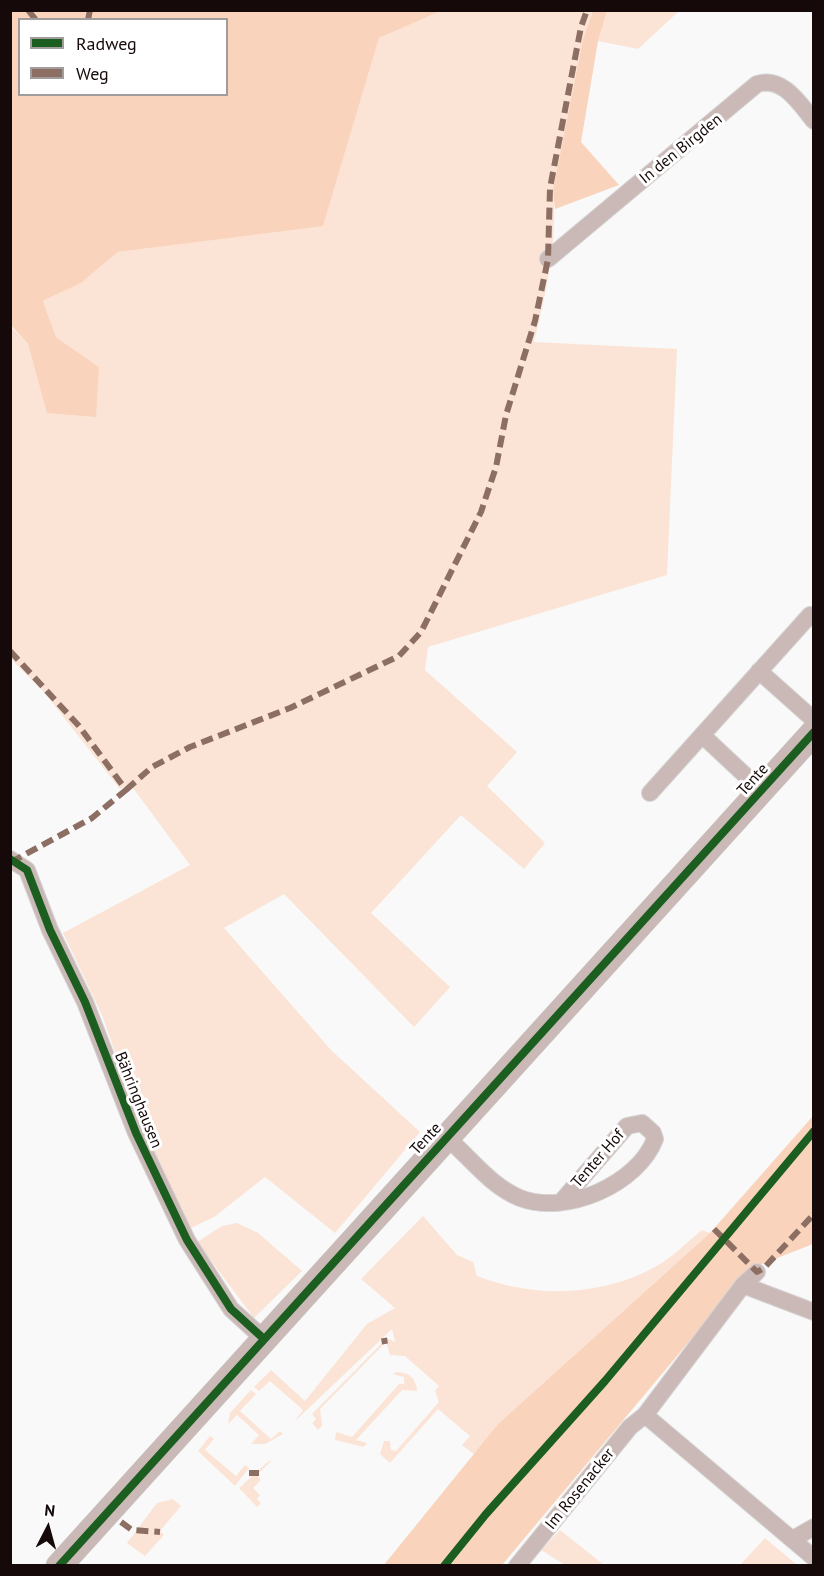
<!DOCTYPE html>
<html>
<head>
<meta charset="utf-8">
<style>
  body { margin:0 }
  #map { position:relative; width:824px; height:1576px; overflow:hidden; background:#f9f9f9; font-family:"PT Sans",sans-serif }
  canvas { display:block }
  .frame { position:absolute; inset:0; border:12px solid #16090a; pointer-events:none }
  .legend { position:absolute; left:18px; top:18px; width:210px; height:78px; box-sizing:border-box; background:#fff; border:2px solid #a29d9d; margin:0; padding:8px 10px; list-style:none; font-size:18px; color:#16090a }
  .legend li { display:flex; align-items:center; gap:12px; height:30px }
  .legend b { width:30px; border:2px solid #a29d9d }
  .north { position:absolute; left:18px; top:1498px; width:60px; height:60px; -webkit-text-stroke:4px #fff; paint-order:stroke; rotate:6deg; font-size:16px; font-weight:700; line-height:24px; text-align:center; color:#16090a }
  .north::after { content:''; display:block; margin:auto; width:21px; height:27px; background:#16090a; clip-path:polygon(50% 0,100% 100%,50% 72%,0 100%) }
</style>
</head>
<body>
<div id="map">
<canvas width="824" height="1576"></canvas>
<div class="frame"></div>
<ul class="legend">
<li><b style="height:8px;background:#1b5e20"></b>Radweg</li>
<li><b style="height:8px;background:#8d6e63"></b>Weg</li>
</ul>
<div class="north">N</div>
</div>
<script>
const ctx = document.querySelector('canvas').getContext('2d');
ctx.lineJoin = 'round';
function paint(path, color) { ctx.fillStyle = color; ctx.fill(path, 'evenodd'); }
function strokePath(path, color, width, dash) { ctx.strokeStyle = color; ctx.lineWidth = width; ctx.lineCap = dash ? 'butt' : 'round'; ctx.setLineDash(dash || []); ctx.stroke(path); }
function label(font, color, halo, rows, align = 'center') {
  ctx.font = font + ' "PT Sans",sans-serif'; ctx.lineWidth = 6; ctx.setLineDash([]); ctx.textBaseline = 'middle'; ctx.strokeStyle = halo; ctx.fillStyle = color; for (const [text, x, y, turn = 0] of rows) {
    ctx.save(); ctx.translate(x, y); ctx.rotate((+turn || 0) * Math.PI / 180); ctx.textAlign = isNaN(turn) ? turn : align; if (halo) ctx.strokeText(text, 0, 0); ctx.fillText(text, 0, 0); ctx.restore();
  }
}
paint(new Path2D(`
  M 441,11 L 593,11 L 583,39 L 553,190 C 558,242 546,293 534,342 L 677,349 L 667,575 L 428,647 L 425,670 L 517,752 L 487,786 L 545,843 L 524,869 L 461,815 L 371,913 L 450,987 L 414,1027 L 284,894 L 224,928 L 331,1050 L 420,1132 L 335,1233 L 265,1177 L 214,1217 L 191,1228 L 144,1135 L 102,1015 L 63,933 L 190,865 L 130,784 L 120,789 L 44,692 L 11,659 L 10,325 L 28,344 L 47,412 L 99,367 L 56,337 L 43,301 L 81,283 L 118,252 L 323,225 L 379,38 Z
  M 607,11 L 679,11 L 638,49 L 598,41 Z
  M 423,1216 L 457,1255 L 473,1262 L 477,1276 C 534,1298 600,1297 655,1267 C 672,1258 687,1242 702,1230 L 710,1233 L 499,1423 L 475,1455 L 462,1445 L 470,1436 L 438,1409 L 390,1463 L 380,1454 L 384,1441 L 390,1441 L 391,1450 L 396,1451 L 439,1402 L 435,1391 L 439,1386 L 405,1356 L 390,1355 L 386,1342 L 320,1409 L 322,1426 L 318,1430 L 312,1423 L 316,1419 L 312,1414 L 387,1338 L 395,1342 L 392,1329 L 294,1422 L 303,1410 L 270,1381 L 259,1391 L 254,1387 L 271,1370 L 305,1401 L 367,1324 L 395,1308 L 361,1279 Z
  M 237,1223 L 258,1233 L 302,1271 L 254,1318 L 197,1242 L 222,1226 Z
  M 397,1372 C 410,1373 416,1378 417,1391 L 402,1390 L 356,1440 L 367,1443 L 364,1447 L 335,1440 L 336,1432 L 352,1437 L 399,1384 L 404,1384 L 404,1377 L 392,1374 Z
  M 251,1390 L 256,1394 L 240,1411 L 271,1439 L 280,1431 L 283,1434 L 265,1444 L 251,1444 L 259,1435 L 237,1415 L 228,1424 L 230,1413 Z
  M 210,1436 L 214,1439 L 205,1450 L 236,1476 L 245,1465 L 249,1468 L 235,1486 L 198,1451 Z
  M 269,1461 L 271,1461 L 257,1475 L 261,1480 L 253,1488 L 260,1495 L 257,1499 L 261,1503 L 257,1507 L 239,1488 Z
  M 173,1499 L 181,1506 L 160,1531 L 164,1535 L 145,1556 L 127,1543 L 157,1503 Z
  M 560,1530 L 604,1565 L 565,1565 L 541,1550 Z
  M 765,1538 L 797,1565 L 740,1565 Z`), '#fbe4d5');
paint(new Path2D(`
  M 11,10 L 441,10 L 441,11 L 379,38 L 323,226 L 118,252 L 81,283 L 43,301 L 56,337 L 99,367 L 96,417 L 47,413 L 28,344 L 11,325 ZM 20,20 L 226,20 L 226,94 L 20,94 Z
  M 593,11 L 607,11 L 598,41 L 581,142 L 619,185 L 555,209 L 553,190 L 583,39 Z
  M 813,1116 L 813,1244 L 762,1264 L 733,1289 L 502,1565 L 383,1566 L 499,1423 L 710,1233 Z`), '#f9d3bb');
const street = new Path2D(`
  M 548,259 L 757,84 C 783,76 799,103 814,121
  M 759,671 L 814,720
  M 702,735 L 762,791
  M 650,793 L 810,615 L 814,618
  M 10,859 L 27,870 L 50,930 L 85,1002 L 136,1133 L 187,1240 L 231,1309 L 264,1339
  M 446,1137 C 470,1157 490,1186 520,1198 C 566,1216 638,1184 655,1139 L 653,1133 L 642,1123 L 627,1126 L 561,1202
  M 757,1272 L 743,1285 L 814,1312
  M 645,1415 L 814,1558
  M 793,1539 L 814,1527
  M 517,1566 L 630,1427 L 645,1415 L 743,1285`);
const primary = new Path2D(`
  M 59,1566 L 814,732`);
strokePath(street, '#d5d3d3', 18);
strokePath(primary, '#d5d3d3', 27);
strokePath(street, '#cab9b6', 16);
strokePath(primary, '#cab9b6', 26);
strokePath(new Path2D(`
  M 28,10 L 36,20
  M 88,20 L 90,10
  M 10,651 L 79,726 L 126,790 L 92,818 L 15,860
  M 126,790 L 152,767 L 190,747 L 290,708 L 399,656 L 421,632 L 481,512 L 496,467 L 506,415 L 535,321 L 548,259 L 550,188 L 581,27 L 587,10
  M 714,1229 L 757,1272 L 764,1268 L 814,1214
  M 384,1338 L 385,1344
  M 249,1473 L 259,1473
  M 121,1522 L 132,1530 L 160,1532`), '#8d6e63', 6, [12, 6]);
strokePath(new Path2D(`
  M 10,859 L 27,870 L 50,930 L 85,1002 L 136,1133 L 187,1240 L 231,1309 L 264,1339
  M 59,1566 L 814,732
  M 444,1566 L 486,1514 L 605,1381 L 814,1131`), '#1b5e20', 8);
label('16px', '#16090a', '#fff', [
  ["In den Birgden",681,149,-39],
  ["Tente",753,780,-48],
  ["Bähringhausen",138,1100,68],
  ["Tente",426,1139,-47],
  ["Tenter Hof",598,1159,-49],
  ["Im Rosenacker",580,1489,-51]
]);
</script>
</body>
</html>
